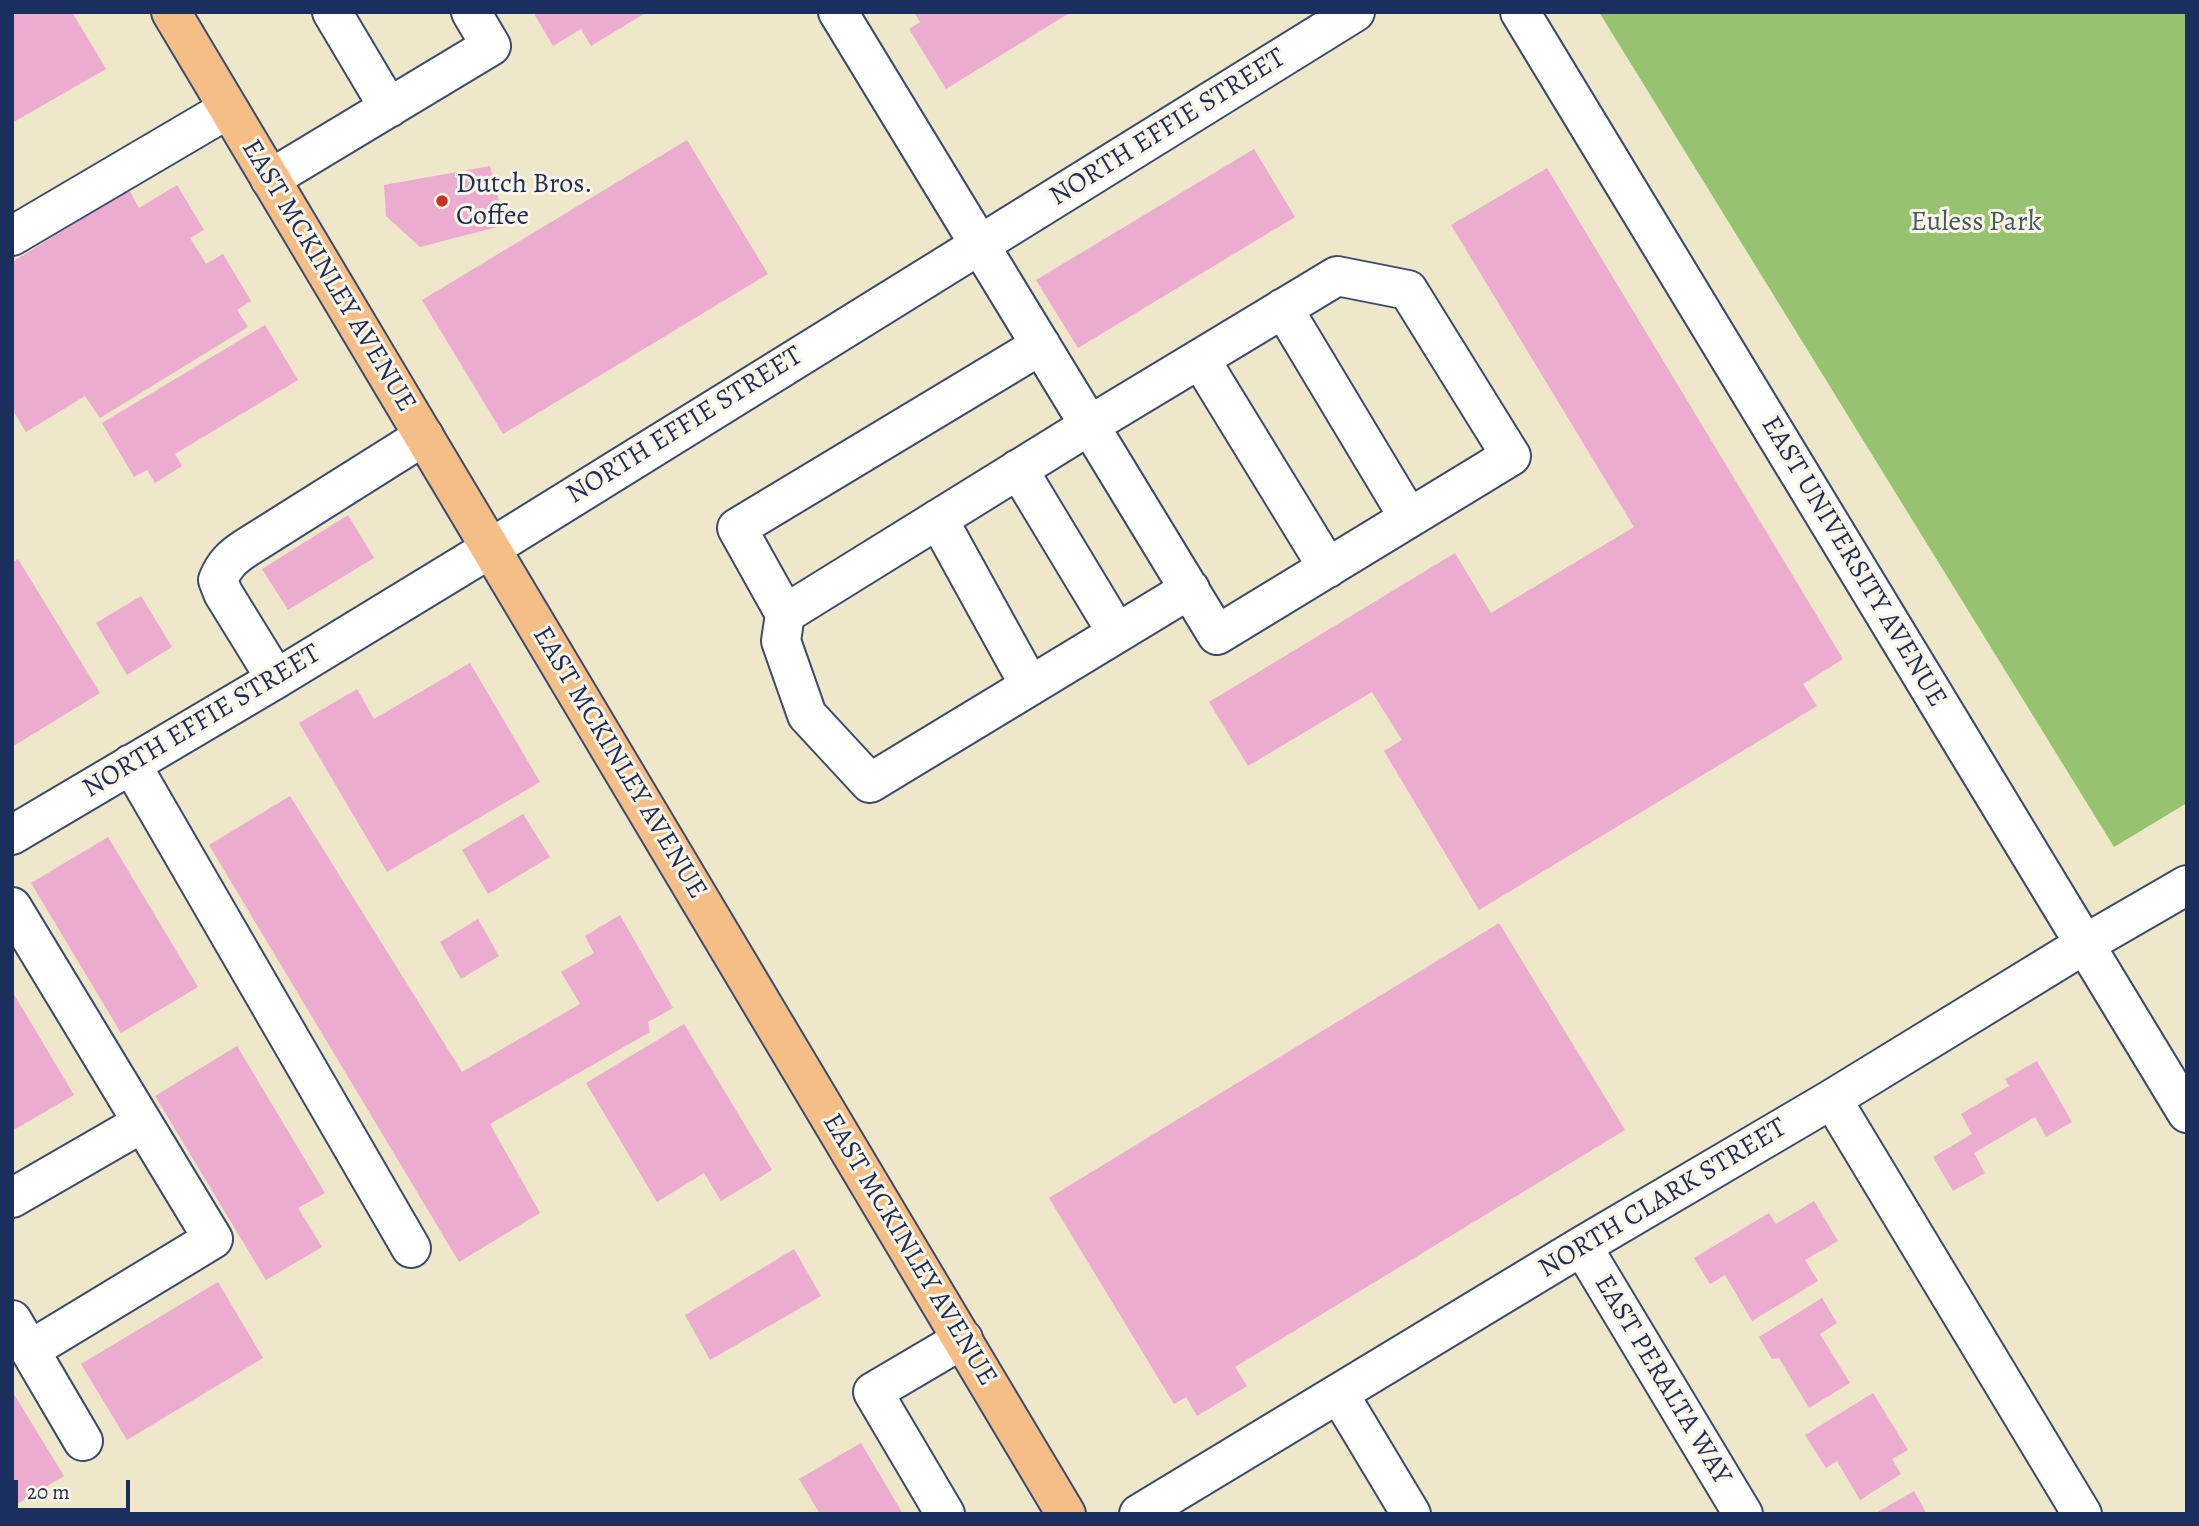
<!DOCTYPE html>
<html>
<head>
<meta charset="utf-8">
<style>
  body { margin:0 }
  #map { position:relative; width:2199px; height:1526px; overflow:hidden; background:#eee7c9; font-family:Alegreya,serif }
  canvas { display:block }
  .frame { position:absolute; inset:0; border:14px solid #1b2f5e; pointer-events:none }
  .scale { position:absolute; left:14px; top:1480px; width:116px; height:32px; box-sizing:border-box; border:4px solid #1b2f5e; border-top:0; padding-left:9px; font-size:21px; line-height:24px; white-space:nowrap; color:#1b2f5e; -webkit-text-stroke:5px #fcf5e5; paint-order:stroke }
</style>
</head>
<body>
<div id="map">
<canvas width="2199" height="1526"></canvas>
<div class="frame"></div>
<div class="scale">20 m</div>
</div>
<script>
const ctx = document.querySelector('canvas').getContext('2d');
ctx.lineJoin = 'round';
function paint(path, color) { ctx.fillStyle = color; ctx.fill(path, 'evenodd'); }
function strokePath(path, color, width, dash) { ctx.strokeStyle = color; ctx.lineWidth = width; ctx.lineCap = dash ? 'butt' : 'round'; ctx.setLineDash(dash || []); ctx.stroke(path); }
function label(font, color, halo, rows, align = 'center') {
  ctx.font = font + ' Alegreya,serif'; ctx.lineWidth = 6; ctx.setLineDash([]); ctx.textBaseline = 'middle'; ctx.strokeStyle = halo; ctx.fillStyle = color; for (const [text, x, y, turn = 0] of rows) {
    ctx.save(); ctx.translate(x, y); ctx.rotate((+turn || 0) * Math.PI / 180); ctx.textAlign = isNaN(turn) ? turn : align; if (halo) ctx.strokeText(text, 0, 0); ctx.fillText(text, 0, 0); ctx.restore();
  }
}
paint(new Path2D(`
  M 1599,12 L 2187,12 L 2187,803 L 2114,847 Z`), '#97c371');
paint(new Path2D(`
  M 12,12 L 72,12 L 106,69 L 12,123 Z
  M 533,12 L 647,12 L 591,46 L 581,29 L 553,46 Z
  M 914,12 L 1071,12 L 946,89 L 909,29 L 920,22 Z
  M 687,140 L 768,274 L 503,434 L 422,300 Z
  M 1254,149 L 1295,217 L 1078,348 L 1036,280 Z
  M 490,166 L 505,225 L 420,247 L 386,216 L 384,185 Z
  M 1547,168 L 1843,659 L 1803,684 L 1817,706 L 1479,910 L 1384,751 L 1402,740 L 1372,692 L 1248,766 L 1209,702 L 1455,553 L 1491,613 L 1634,527 L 1451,225 Z
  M 177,185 L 204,230 L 190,238 L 206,264 L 223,254 L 251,301 L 237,310 L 248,327 L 100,418 L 85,396 L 26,432 L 12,409 L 12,262 L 129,190 L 139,208 Z
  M 265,325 L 298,380 L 175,454 L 182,466 L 155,483 L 147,470 L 134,477 L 102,423 Z
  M 348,515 L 374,558 L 288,610 L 262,569 Z
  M 18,559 L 100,693 L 12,747 L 12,563 Z
  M 141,596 L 172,647 L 127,675 L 96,623 Z
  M 470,663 L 540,782 L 387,872 L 299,723 L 357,689 L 374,719 Z
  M 290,796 L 462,1072 L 580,1004 L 561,972 L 594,953 L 585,936 L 620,915 L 673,1008 L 648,1022 L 650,1032 L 490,1124 L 540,1213 L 459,1262 L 209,845 Z
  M 523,814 L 550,857 L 488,894 L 462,850 Z
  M 108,837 L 198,987 L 121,1033 L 31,883 Z
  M 478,919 L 499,956 L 461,979 L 440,942 Z
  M 1499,923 L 1625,1130 L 1235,1367 L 1247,1386 L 1197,1416 L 1186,1397 L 1174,1404 L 1049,1198 Z
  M 12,991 L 74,1095 L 12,1131 Z
  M 684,1024 L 772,1170 L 721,1201 L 704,1173 L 657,1202 L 586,1083 Z
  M 237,1046 L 325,1193 L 298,1208 L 322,1247 L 266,1280 L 155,1096 Z
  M 2037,1061 L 2072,1122 L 2046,1137 L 2035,1117 L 1974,1153 L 1985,1173 L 1953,1191 L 1933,1157 L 1972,1134 L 1961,1114 L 2009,1086 L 2005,1079 Z
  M 1814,1201 L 1838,1241 L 1805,1260 L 1818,1281 L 1752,1321 L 1725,1275 L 1710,1284 L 1694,1258 L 1769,1213 L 1776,1224 Z
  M 794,1249 L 821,1296 L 710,1360 L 685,1315 Z
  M 218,1282 L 263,1358 L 127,1440 L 81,1364 Z
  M 1822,1298 L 1837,1323 L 1820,1334 L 1850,1383 L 1809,1408 L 1779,1358 L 1772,1359 L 1759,1337 Z
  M 12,1391 L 64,1476 L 12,1507 Z
  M 1873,1393 L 1908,1450 L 1892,1459 L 1901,1474 L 1860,1500 L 1837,1461 L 1826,1468 L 1805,1435 Z
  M 861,1443 L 903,1514 L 820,1514 L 799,1479 Z
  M 1914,1491 L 1927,1514 L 1874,1514 Z`), '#ebacd0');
const minor = new Path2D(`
  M 332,12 L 389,108
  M 838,12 C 963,221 1092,427 1217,635 L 1511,456 L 1408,290 L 1337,276 L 1090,425 L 785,614 L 781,641 L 807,715 L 870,783 L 1190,589
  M 1520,12 L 2187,1113
  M 270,179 L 491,46 L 471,12
  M 12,236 L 228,109
  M 1283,308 L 1409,518
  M 1200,359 L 1328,568
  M 1018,469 L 1117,633
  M 938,519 L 1030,686
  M 785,614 L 737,528 L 1041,345
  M 276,679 L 223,593 L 218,580 C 224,565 232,557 246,548 L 424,436
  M 131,764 L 411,1248
  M 12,835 L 276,679 L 491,548 L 1355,12
  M 12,907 L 213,1239 L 30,1350
  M 1832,1099 L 2082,1514
  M 12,1198 L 142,1123
  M 1582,1246 L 1743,1514
  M 12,1320 L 83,1441
  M 1339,1394 L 1411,1514
  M 945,1514 L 873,1392 L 963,1339
  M 1139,1514 L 1582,1246 L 1832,1099 L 2085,944 L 2187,885`);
const major = new Path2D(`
  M 171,12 L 1066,1514`);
strokePath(minor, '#3b4b6e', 42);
strokePath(major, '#3b4b6e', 42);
strokePath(minor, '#fff', 38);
strokePath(major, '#f6be87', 38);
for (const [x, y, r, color] of [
  [442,201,7,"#c8321e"]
]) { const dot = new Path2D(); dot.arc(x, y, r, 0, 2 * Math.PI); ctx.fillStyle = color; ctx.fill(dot); strokePath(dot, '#fcf5e5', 2.5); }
label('28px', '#1b2f5e', '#fcf5e5', [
  ["NORTH EFFIE STREET",1168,128,-32],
  ["EAST MCKINLEY AVENUE",328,276,59],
  ["NORTH EFFIE STREET",685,426,-32],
  ["EAST UNIVERSITY AVENUE",1853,562,59],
  ["NORTH EFFIE STREET",202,722,-31],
  ["EAST MCKINLEY AVENUE",619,763,59],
  ["NORTH CLARK STREET",1663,1199,-31],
  ["EAST MCKINLEY AVENUE",909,1250,59],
  ["EAST PERALTA WAY",1662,1380,59]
]);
label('28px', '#1b2f5e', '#fcf5e5', [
  ["Dutch Bros.",456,185],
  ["Coffee",456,217]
], 'left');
label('28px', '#405b64', '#fcf5e5', [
  ["Euless Park",1976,223]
]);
</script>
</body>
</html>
